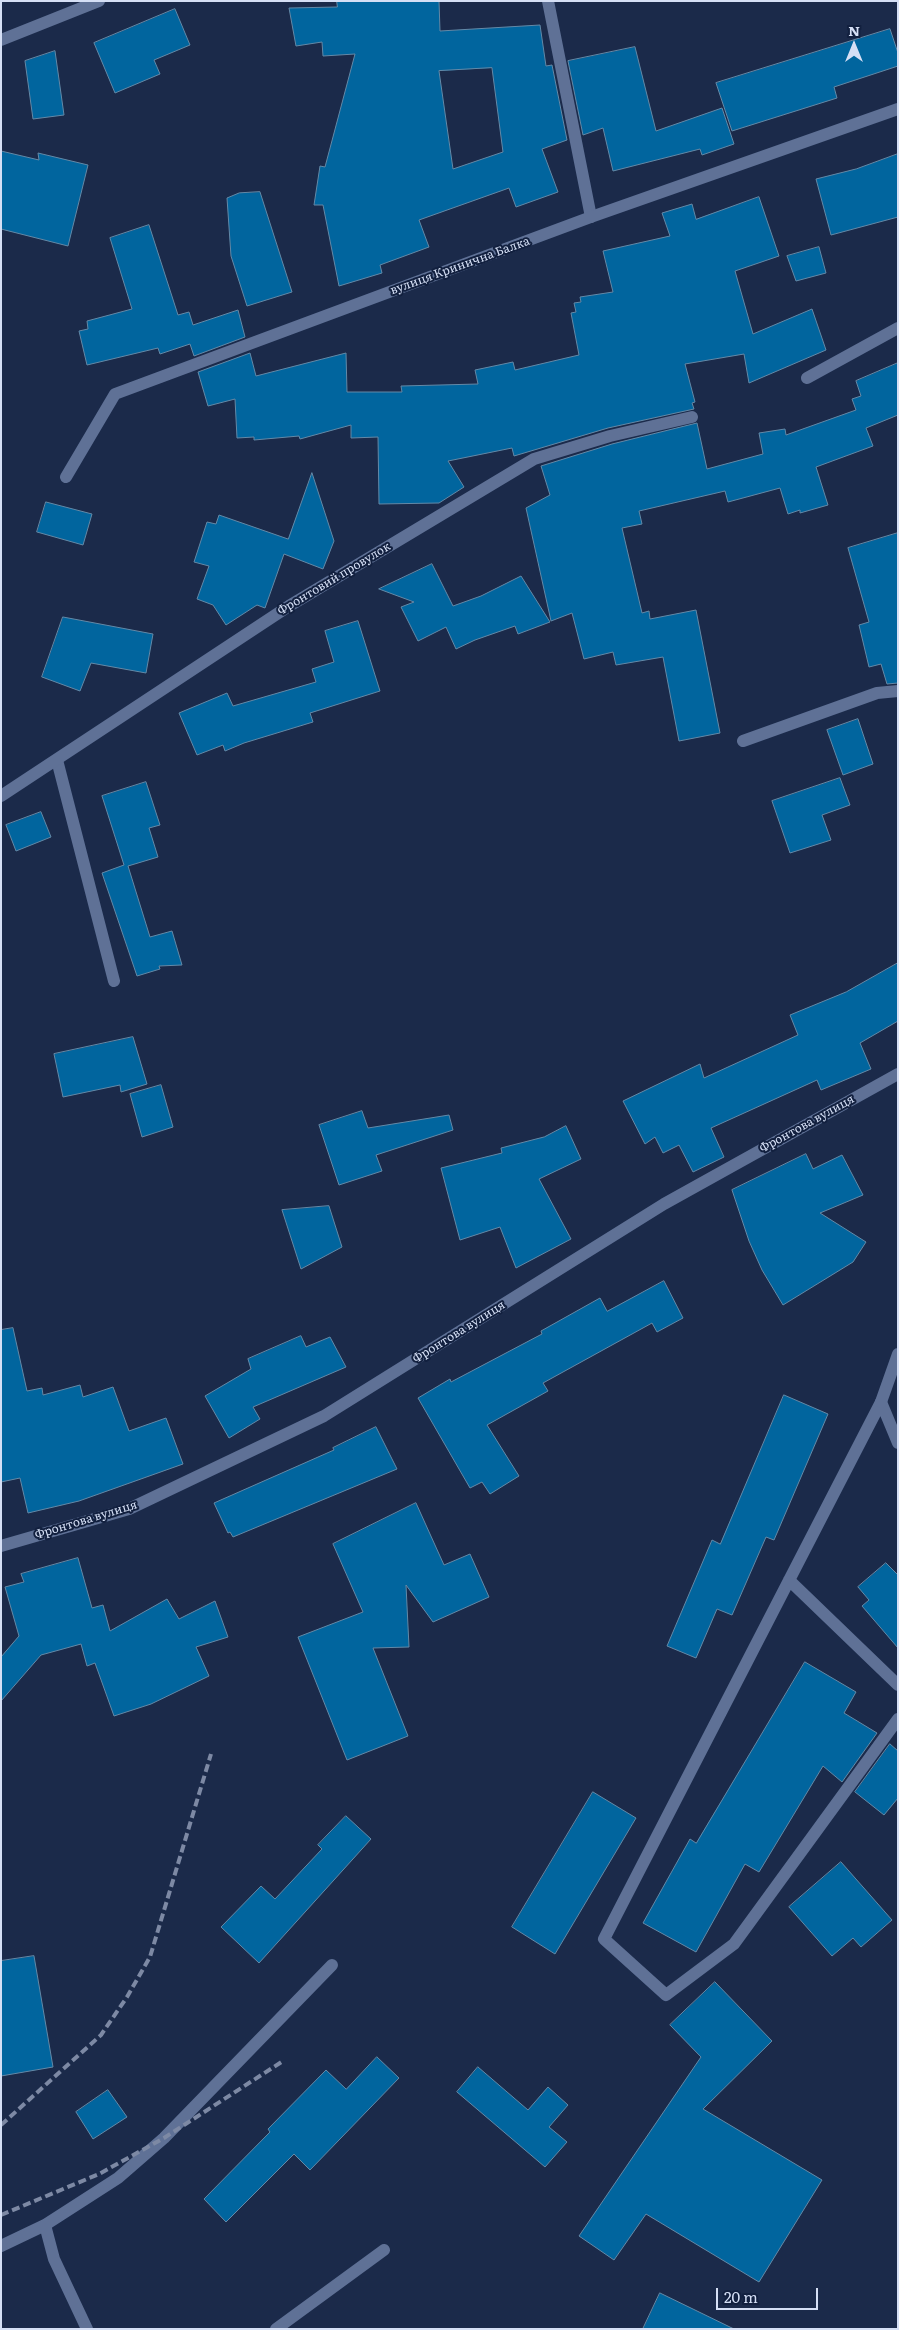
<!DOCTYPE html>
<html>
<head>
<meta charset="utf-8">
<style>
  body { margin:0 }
  #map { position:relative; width:899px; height:2330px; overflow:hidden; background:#1b2a4a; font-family:Literata,serif }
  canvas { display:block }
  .frame { position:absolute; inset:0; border:2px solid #d5dff5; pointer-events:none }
  .north { position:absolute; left:829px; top:20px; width:50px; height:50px; -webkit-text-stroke:4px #12203f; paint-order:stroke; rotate:0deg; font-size:14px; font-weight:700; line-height:20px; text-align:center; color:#d5dff5 }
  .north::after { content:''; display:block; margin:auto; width:18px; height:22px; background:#d5dff5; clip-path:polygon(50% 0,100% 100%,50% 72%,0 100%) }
  .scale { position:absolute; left:716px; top:2288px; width:102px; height:22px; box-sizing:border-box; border:2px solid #d5dff5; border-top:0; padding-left:6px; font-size:15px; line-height:18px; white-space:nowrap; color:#d5dff5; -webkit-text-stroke:4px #12203f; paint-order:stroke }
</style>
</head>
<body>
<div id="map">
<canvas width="899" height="2330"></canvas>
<div class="frame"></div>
<div class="north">N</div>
<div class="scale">20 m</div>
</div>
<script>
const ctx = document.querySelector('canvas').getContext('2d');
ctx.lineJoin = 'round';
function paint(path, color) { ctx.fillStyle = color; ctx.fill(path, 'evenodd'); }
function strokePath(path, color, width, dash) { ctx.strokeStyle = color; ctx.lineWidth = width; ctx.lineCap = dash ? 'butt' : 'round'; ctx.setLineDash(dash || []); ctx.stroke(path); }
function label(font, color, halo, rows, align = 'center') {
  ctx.font = font + ' Literata,serif'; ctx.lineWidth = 4; ctx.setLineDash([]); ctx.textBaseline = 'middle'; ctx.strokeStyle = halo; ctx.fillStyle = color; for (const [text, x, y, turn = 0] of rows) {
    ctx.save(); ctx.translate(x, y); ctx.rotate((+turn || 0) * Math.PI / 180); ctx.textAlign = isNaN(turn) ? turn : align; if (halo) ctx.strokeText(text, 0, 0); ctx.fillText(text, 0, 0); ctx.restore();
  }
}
const building = new Path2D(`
  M 337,1 L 439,1 L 440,31 L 540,25 L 546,66 L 552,65 L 567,140 L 542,149 L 558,192 L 516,207 L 509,188 L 419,220 L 429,247 L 380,265 L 382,273 L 339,286 L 323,205 L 314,205 L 320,166 L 325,167 L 355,54 L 323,56 L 322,42 L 296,46 L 289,8 L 337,7 ZM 492,68 L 503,152 L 453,169 L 439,71 Z
  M 175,9 L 190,45 L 154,60 L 160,74 L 115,93 L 94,43 Z
  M 890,29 L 898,53 L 898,66 L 834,87 L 837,98 L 732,131 L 716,83 Z
  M 635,47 L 656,131 L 722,108 L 734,144 L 702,155 L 700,149 L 613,171 L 603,128 L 583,135 L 568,61 Z
  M 55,51 L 64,115 L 33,119 L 25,61 Z
  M 1,151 L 39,160 L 38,153 L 88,165 L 68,246 L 1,229 Z
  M 898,154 L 898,217 L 831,235 L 816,179 L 856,169 Z
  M 260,192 L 292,292 L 247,306 L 231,256 L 227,198 L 239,193 Z
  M 759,197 L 779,256 L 735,271 L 753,334 L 812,309 L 826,350 L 749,383 L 744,354 L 685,364 L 695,402 L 692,403 L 694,409 L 608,428 L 514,456 L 512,448 L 448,461 L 464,487 L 439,503 L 379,504 L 378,437 L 351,438 L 351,425 L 300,439 L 299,436 L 254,440 L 254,437 L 237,438 L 235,399 L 208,406 L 198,372 L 250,353 L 256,376 L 346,353 L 347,392 L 402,392 L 401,386 L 478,384 L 475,370 L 513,362 L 515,370 L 579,355 L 571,313 L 576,312 L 574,303 L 581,302 L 580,297 L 613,292 L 603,251 L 670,236 L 662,213 L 692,204 L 696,219 Z
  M 149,225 L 178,315 L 189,312 L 193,325 L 238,310 L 245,337 L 194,356 L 190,344 L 160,354 L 158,348 L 87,365 L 79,331 L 88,329 L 87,321 L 132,309 L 110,238 Z
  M 819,247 L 826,273 L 796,281 L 787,256 Z
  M 898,363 L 898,415 L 866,428 L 873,446 L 816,467 L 828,505 L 800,513 L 800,510 L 788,514 L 780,488 L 728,502 L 725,491 L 639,511 L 642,524 L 622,528 L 642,613 L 649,611 L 650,619 L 696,610 L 720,733 L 679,741 L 663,657 L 616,665 L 613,652 L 584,659 L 572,613 L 551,621 L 526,508 L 550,495 L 541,466 L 612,444 L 697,423 L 707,469 L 763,454 L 759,433 L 785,429 L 786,435 L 856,410 L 852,399 L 861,396 L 856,381 Z
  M 312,473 L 334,541 L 323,569 L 284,554 L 265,608 L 257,605 L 226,625 L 213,605 L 197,599 L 209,566 L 194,562 L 207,522 L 216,524 L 219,515 L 288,539 Z
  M 46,502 L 92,514 L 83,545 L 37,532 Z
  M 898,533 L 898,683 L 887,684 L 881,664 L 869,667 L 859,625 L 869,622 L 848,548 Z
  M 432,564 L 453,606 L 481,596 L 521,576 L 550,622 L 518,634 L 515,626 L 475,640 L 456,649 L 446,627 L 418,641 L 401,607 L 414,602 L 379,589 Z
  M 63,617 L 153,634 L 146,673 L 91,663 L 80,691 L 42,677 Z
  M 358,621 L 380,691 L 310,713 L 313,722 L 244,743 L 225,751 L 223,745 L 197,755 L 179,713 L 227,693 L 233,706 L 316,682 L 312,669 L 334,662 L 325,631 Z
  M 858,719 L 873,764 L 843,775 L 827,730 Z
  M 840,778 L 850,805 L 822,815 L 831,840 L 790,853 L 772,801 Z
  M 146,782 L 160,825 L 149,828 L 158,857 L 128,866 L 150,937 L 172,931 L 182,965 L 159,966 L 160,969 L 137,976 L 102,873 L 124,865 L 102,796 Z
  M 41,812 L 51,837 L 16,851 L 6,825 Z
  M 898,963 L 898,1021 L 860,1043 L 871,1069 L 821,1090 L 817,1080 L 711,1128 L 724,1157 L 693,1172 L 679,1145 L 663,1153 L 655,1137 L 645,1144 L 623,1101 L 700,1064 L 704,1078 L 798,1035 L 790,1015 L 846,992 Z
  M 133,1037 L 147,1084 L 121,1092 L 120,1085 L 63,1097 L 54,1054 Z
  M 161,1085 L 173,1127 L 142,1137 L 130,1094 Z
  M 362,1111 L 368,1128 L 449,1115 L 453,1130 L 376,1155 L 382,1171 L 339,1185 L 319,1125 Z
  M 566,1126 L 581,1159 L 539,1179 L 571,1239 L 516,1268 L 500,1227 L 460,1240 L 441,1168 L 502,1153 L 501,1148 L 544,1137 Z
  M 806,1154 L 813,1169 L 842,1155 L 863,1195 L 820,1213 L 866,1242 L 853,1262 L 783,1305 L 762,1270 L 749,1241 L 732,1190 Z
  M 329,1206 L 342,1247 L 301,1269 L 282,1210 Z
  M 664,1281 L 683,1318 L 657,1332 L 652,1323 L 543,1383 L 548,1391 L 487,1425 L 519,1476 L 490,1494 L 482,1482 L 470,1488 L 418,1398 L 450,1379 L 451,1382 L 542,1334 L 541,1331 L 600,1298 L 607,1311 Z
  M 13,1328 L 27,1391 L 42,1388 L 43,1395 L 80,1385 L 83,1397 L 113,1387 L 129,1431 L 166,1418 L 183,1464 L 79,1501 L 28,1513 L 20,1478 L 1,1482 L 1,1330 Z
  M 301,1336 L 306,1347 L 330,1337 L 346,1367 L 253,1407 L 260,1419 L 229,1438 L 205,1396 L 251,1369 L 248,1359 Z
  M 784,1395 L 828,1414 L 774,1540 L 766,1537 L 732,1615 L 717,1609 L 696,1658 L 667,1646 L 712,1540 L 720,1544 Z
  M 376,1427 L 397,1469 L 233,1537 L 230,1532 L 228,1533 L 214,1503 L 334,1450 L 333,1448 Z
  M 416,1503 L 444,1565 L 470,1554 L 489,1597 L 433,1622 L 406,1585 L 409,1647 L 373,1648 L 408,1736 L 347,1760 L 298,1637 L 363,1612 L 333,1544 Z
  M 78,1558 L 92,1608 L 103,1605 L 110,1631 L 167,1599 L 179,1619 L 215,1601 L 228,1637 L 196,1647 L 209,1676 L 151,1704 L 114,1716 L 95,1663 L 87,1666 L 81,1644 L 41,1655 L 1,1701 L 1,1657 L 19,1636 L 5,1587 L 24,1582 L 21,1574 Z
  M 886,1563 L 898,1575 L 898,1648 L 862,1606 L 869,1600 L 858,1587 Z
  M 805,1662 L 856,1692 L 844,1713 L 877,1733 L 842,1782 L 823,1766 L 759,1872 L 745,1864 L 696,1952 L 643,1923 L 690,1839 L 696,1843 Z
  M 890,1744 L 898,1751 L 898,1798 L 884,1815 L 855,1792 Z
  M 593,1792 L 636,1818 L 555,1954 L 512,1927 Z
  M 346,1816 L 371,1839 L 259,1963 L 221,1927 L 261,1886 L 275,1899 L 322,1849 L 318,1845 Z
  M 841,1862 L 892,1920 L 861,1947 L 853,1938 L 832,1956 L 789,1907 Z
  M 34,1956 L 53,2067 L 1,2076 L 1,1961 Z
  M 715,1982 L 772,2041 L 703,2109 L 822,2180 L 759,2282 L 646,2214 L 614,2260 L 579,2236 L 701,2057 L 670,2025 Z
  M 377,2057 L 399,2078 L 310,2170 L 294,2154 L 226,2222 L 204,2199 L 270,2132 L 268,2129 L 326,2070 L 346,2089 Z
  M 478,2067 L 528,2110 L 548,2087 L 568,2105 L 549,2127 L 567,2142 L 545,2167 L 457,2092 Z
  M 108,2090 L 127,2117 L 93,2139 L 76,2112 Z
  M 660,2293 L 734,2329 L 643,2329 Z`);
paint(building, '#01659e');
strokePath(building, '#6489a7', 1);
strokePath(new Path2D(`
  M 548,1 L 591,217
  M 743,741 L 877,693 L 898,691
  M 57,760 L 114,981
  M 881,1402 L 604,1939 L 666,1995 L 734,1944 L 898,1719
  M 881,1402 L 898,1443
  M 789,1580 L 898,1685
  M 45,2225 L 54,2259 L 87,2329
  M 1,2246 L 45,2225 L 118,2178 L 164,2138 L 332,1965
  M 276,2329 L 384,2250`), '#5f7196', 12);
strokePath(new Path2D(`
  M 1,40 L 99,1
  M 807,378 L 898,328
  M 66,477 L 115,394 L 591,217 L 898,109
  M 1,796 L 289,606 L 534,459 L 610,436 L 692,417
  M 881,1402 L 898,1354
  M 1,1546 L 129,1509 L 324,1416 L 664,1204 L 898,1074`), '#5f7196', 12);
strokePath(new Path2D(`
  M 1,2125 L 101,2035 L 127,1997 L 150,1957 L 211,1754
  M 1,2215 L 99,2174 L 164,2138 L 283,2061`), '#7d89a4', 4, [8, 4]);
label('12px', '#d5dff5', '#12203f', [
  ["вулиця Кринична Балка",460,266,-20],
  ["Фронтовий провулок",334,579,-31],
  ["Фронтова вулиця",807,1124,-29],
  ["Фронтова вулиця",459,1332,-32],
  ["Фронтова вулиця",86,1520,-17]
]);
</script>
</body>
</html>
